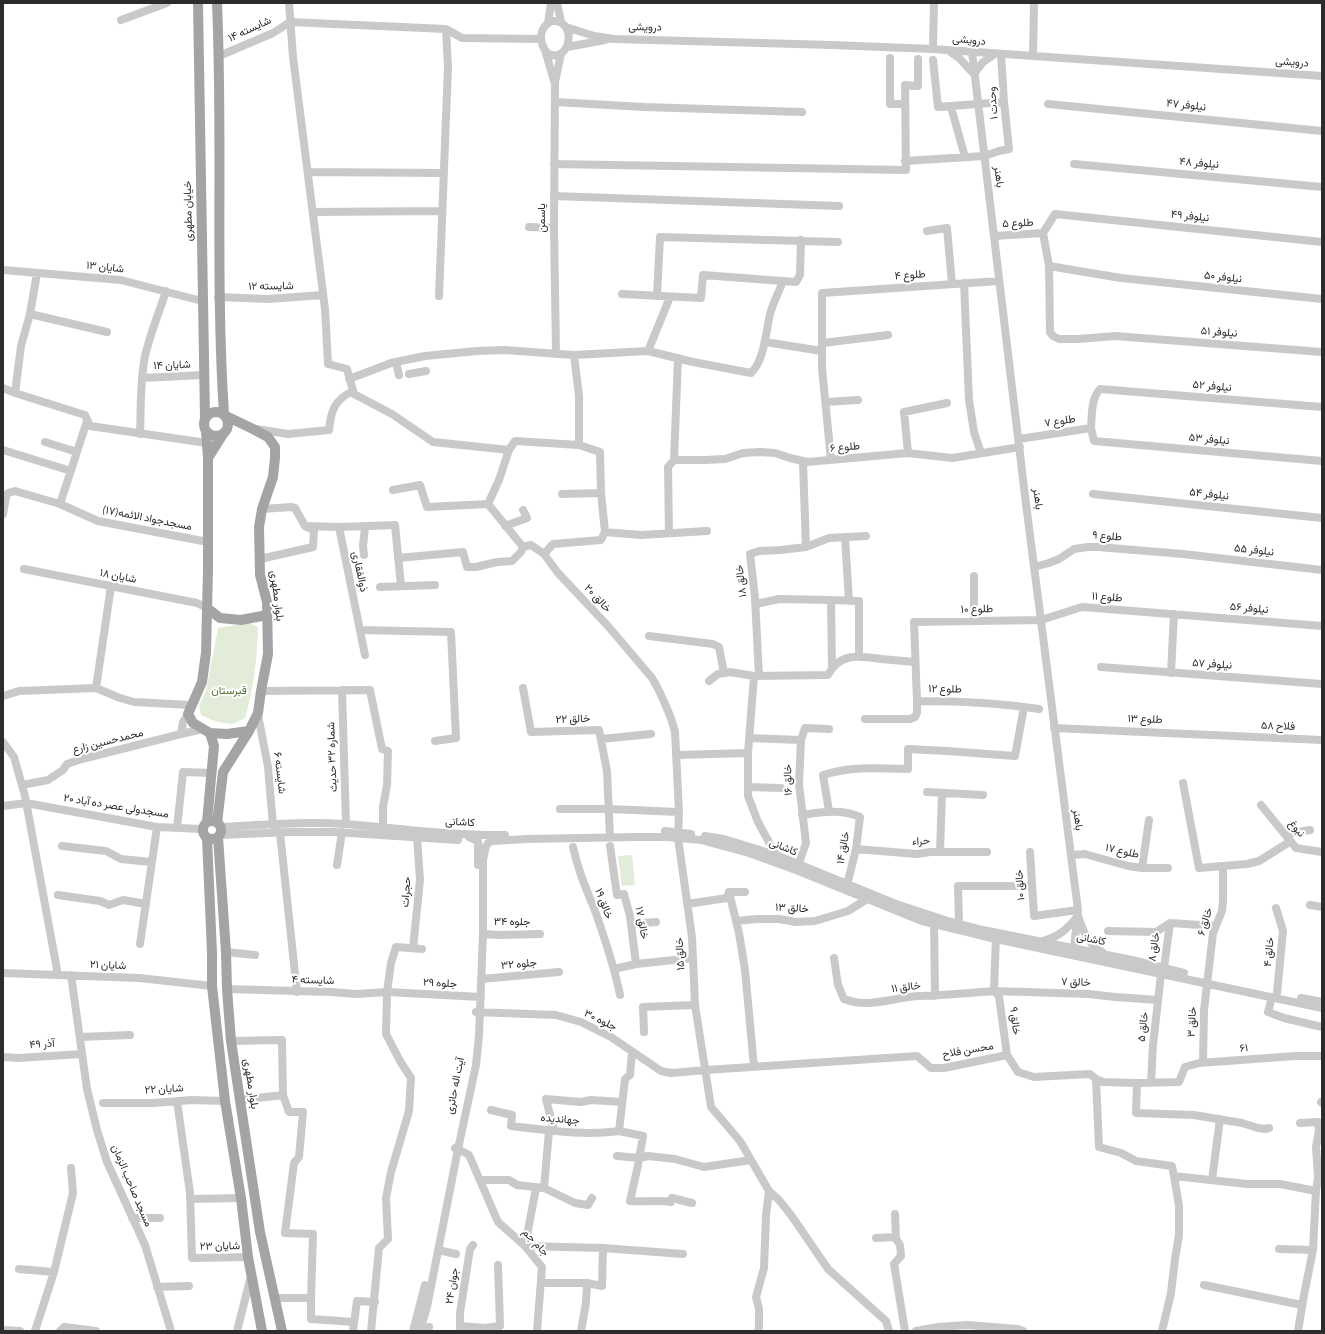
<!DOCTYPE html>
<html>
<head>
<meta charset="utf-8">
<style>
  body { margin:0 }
  #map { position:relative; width:1325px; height:1334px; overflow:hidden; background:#fff; font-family:"Source Sans 3",sans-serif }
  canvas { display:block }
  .frame { position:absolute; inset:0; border:4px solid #2c2c2c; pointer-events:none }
</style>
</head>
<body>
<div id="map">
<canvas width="1325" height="1334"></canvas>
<div class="frame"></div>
</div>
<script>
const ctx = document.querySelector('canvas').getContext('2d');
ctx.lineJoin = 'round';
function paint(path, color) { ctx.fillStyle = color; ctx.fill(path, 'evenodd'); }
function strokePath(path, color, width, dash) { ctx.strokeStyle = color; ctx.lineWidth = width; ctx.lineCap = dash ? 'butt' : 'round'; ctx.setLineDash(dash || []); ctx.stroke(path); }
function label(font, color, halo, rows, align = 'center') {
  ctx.font = font + ' "Source Sans 3",Vazirmatn,sans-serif'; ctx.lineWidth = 4; ctx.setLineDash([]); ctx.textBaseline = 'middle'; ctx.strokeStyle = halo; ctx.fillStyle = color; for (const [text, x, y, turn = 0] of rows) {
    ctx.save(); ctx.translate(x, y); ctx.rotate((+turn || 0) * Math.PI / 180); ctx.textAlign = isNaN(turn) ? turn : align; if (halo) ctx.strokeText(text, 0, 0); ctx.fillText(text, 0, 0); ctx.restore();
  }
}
paint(new Path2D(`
  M 249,623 L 258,627 C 257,658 254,688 245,718 L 233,724 L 217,722 L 201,715 L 199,706 L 206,691 L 218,628 Z
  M 632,855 L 635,885 L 622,886 L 618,856 Z`), '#e2ecd8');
strokePath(new Path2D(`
  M 289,3 L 293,57 L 325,309 L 328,364 L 347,369 L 354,394 L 392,414 L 433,442 L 509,450
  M 557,3 L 561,22
  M 121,20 L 167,3
  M 552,21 C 578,19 571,64 548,54 C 539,44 537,28 552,21 Z
  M 290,22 L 446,29 L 462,38 L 540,39
  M 548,23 L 551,3
  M 566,27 L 594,36 L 614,39 L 832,45 L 933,49 L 1322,76
  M 567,47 L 605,40
  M 933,49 L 934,3
  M 545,50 L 554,81
  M 949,51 L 959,58 L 974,74
  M 972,52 L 1025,496 L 1078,910 L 1074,948
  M 219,56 L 273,33 L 290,22
  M 1033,56 L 1034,3
  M 890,58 L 890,104 L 905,104
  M 933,60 L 938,107 L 1004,102
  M 974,74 L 983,62 L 995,54
  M 555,102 L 644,107 L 802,112
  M 1048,104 L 1322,131
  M 951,107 L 965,157
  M 905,161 L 984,156 L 999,151 L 1009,149 L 1004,102 L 1001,54
  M 554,164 L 906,170 L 905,85 L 918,86 L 918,59
  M 1074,164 L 1322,187
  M 308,172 L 444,173
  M 554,196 L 839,206
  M 313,212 L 442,211
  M 529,227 L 554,228
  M 927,231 L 947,228 L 952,284
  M 994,236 L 1043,233
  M 1322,242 L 1055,214 L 1043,233 L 1049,266 L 1121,278 L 1322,299
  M 1049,266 L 1050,332 L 1053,336 L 1059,339 L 1078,339 L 1115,336 L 1322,352
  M 3,270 L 121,280 L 202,301
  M 964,283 L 969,400 L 974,432 L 981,453
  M 622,294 L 701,298 L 703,275 L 796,282 L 800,275 L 801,240
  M 439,296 L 448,67 L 446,29
  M 657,296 L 660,237 L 838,242
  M 218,297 L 268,299 L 323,295
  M 30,314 L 107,332
  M 765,342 L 822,351
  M 823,343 L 888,335
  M 648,351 L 670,297
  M 556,354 L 554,228 L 555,82 L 561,54
  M 396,362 L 399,375
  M 409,374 L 426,371
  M 142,378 L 203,375
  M 349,379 L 391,363 L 425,356 L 477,351 L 504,350 L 574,355 L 648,351 L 693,362 L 751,373 C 764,361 766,332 770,314 C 773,303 779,292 783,281
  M 3,388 L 15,393 L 85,415 L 90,426 L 207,443
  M 15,393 L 21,346 L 30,314 L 37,273
  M 826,402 L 858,400
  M 1091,428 C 1092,416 1091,398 1100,389 L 1322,407
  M 256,429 L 288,434 L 329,430 C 331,411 334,400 353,391
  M 140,434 C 141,408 140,381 145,356 C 150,334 159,313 166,291
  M 1019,439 L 1091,428 L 1094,441 L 1322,461
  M 45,442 L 77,452
  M 3,450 L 71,471
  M 908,453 L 904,412 L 947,403
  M 674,460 L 705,460 L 725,459 L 743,453 L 760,452 L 775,453 L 790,458 L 807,462 L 908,453 L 952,458 L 1020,447
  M 831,460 L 822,368 L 822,293 L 999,281
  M 803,462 L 806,547
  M 393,490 L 420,485 L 427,507 L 488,504 L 523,547 L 531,545 L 544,554 L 558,573 L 608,626 L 652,678 C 661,693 671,716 675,732 L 679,812 L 678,838 L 692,937 L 695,1005 L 711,1107 L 740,1141 L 769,1191 L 779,1200 L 791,1215 L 828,1269 L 886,1321 L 889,1331
  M 562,494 L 601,493
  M 1093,494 L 1322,518
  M 60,504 L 87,421
  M 488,504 L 499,480 L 509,450 L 515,441 L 579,445 L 579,396 L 574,355
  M 3,514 L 6,497 L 8,493 L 15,491 L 60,504 L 98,521 L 208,542
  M 305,526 L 339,527 L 365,655
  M 505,526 L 527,518 L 523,510
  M 339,527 L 395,525 L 401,586
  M 605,532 L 641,535 L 707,531
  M 669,533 L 668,467 L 674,460 L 678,358
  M 845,537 L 849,601
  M 544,554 L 553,544 L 601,540 L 605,532 L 601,493 L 600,452 L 579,445
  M 364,555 L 363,546 L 365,527
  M 398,558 L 463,552 L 467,567 L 476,567 L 497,562 L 512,561 L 521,552 L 523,547
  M 260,559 L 313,547 L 314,530 L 305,526 L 295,508 L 291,507 L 262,509
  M 1034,567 L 1049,563 L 1059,559 L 1074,549 L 1088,547 L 1098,547 L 1183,554 L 1322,570
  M 24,569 L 197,603 L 207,608
  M 974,576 L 974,621
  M 380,587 L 435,585
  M 831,600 L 859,601 L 859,656
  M 756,604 L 779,599 L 831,600 L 832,668
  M 360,630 L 451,632 L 456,738 L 435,741
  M 649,636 L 713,644 L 719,647 L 724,673
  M 1101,667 L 1322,684
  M 1171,673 L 1174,614
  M 759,676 L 755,598 L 750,554 L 759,551 L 781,550 L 806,547 L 829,538 L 866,536
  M 709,681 L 718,674 L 730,672 L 754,676 L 828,675 C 840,652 859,656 881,659 C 892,660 904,661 915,662
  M 96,688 L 111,586
  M 523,688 L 531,732 L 599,730 L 607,771 L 610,837
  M 342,690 L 346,824
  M 261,691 L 370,690 L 382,749 L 388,751 L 387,785 L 383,807 L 383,828
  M 3,696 L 19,691 L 96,688 L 120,698 L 134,702 L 190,705
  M 917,701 L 914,622 L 1041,620 L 1082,607 L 1322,626
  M 188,714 L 183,722 L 181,734 L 203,729
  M 258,715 L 268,767 L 273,825 L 280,833 L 297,992
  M 865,719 L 910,719 L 915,717 L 917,713 L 917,701 C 958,701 999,703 1039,709
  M 1054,728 L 1322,740
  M 749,738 L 801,740 L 799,784 L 806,843 L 797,869
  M 601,739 L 651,734
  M 801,740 L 805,728 L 829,729
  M 3,742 L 14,757 L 25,796 L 58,975
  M 748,753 L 748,796 L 758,822 L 776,855 L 775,858
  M 677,755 L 748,753 L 754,676
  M 1183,783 L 1199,868 L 1247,864 L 1259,861 L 1291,841
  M 22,785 L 48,780 L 63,770 L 67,764 L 82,759 L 181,734
  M 748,787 L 781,788
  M 927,792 L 983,795
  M 1261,805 L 1296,848 L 1322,852
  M 3,806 L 26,803 L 157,827 L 202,829
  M 560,809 L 609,809 L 679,812
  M 829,811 L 823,775 C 850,766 879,768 908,769 L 908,749 L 947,751 L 1015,756 L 1024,707
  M 802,815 C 822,812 841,809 860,817 L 856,849 L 846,889
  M 220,827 C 262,825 304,821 345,824 C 398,828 451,836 505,835
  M 177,828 L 183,772 L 212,773
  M 665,831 L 691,834
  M 1285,834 L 1310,830
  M 219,835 L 291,832 L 334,832 L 458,840
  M 705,836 L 724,839 L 776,855 L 896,904 L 948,921 L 983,930 L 1132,960 L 1184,973
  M 469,837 L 478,841 L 478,865
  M 62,846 L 106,851 L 121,859 L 151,862
  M 610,846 L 617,895 L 624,894 L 630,916 L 636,964
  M 573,847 C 578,870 585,886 594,908 C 604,936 614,965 620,995
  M 856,849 L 917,854 L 930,852 L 987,852
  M 940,852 L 942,793
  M 1030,852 L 1034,916 L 1078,910
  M 1071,855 L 1085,854 L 1128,866 L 1142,868 L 1168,868
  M 337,865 L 342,832
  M 1142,868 L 1149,820
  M 729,892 L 739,933 L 745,970 L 754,1067
  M 58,895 L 100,901 L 109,905 L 123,900 L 146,904
  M 687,904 L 727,898 L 729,892 L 745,892
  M 1310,905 L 1322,907
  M 934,920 L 935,996
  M 736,921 L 757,919 L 779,919 L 796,922 L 815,921 L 848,911 L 867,899
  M 631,924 L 656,922
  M 959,924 L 958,886 L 1032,886
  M 1108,931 L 1156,932 L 1170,923 L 1215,926
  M 483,934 L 499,935 L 540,934
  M 996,935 L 994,991 L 1089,994 L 1115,997 L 1158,1000
  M 1043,941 C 1060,936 1067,929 1078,916 C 1084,932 1086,942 1102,952
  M 140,944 L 157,827
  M 413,948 L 420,880 L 417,837
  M 226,952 L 255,955
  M 834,958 L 838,985 L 844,999 C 869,1009 894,997 920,996 C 945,995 969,993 994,991 L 999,996 L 1007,1055
  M 614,969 L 636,964 L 693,958
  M 3,973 L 139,978 L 212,986
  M 71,975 L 87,1089 L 97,1130 L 107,1162 L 145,1245 L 171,1331
  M 481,979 L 559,972
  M 227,989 L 331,992 L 356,994 L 387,992 L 481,997
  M 1272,997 L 1268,1012 L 1284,1018 L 1322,1027
  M 1275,998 L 1277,993 L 1283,931 L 1276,908
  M 1301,998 L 1322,1002
  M 476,1012 L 556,1015 L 581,1022 L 611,1037 L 661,1071 L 671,1073 L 706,1070 L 917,1056 L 931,1068 L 944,1068 L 1007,1055 L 1018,1072 L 1034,1077 L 1090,1074 L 1096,1079 L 1103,1082 L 1137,1083 L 1179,1082 L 1185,1067 L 1199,1063 L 1295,1056 L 1322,1056
  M 644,1032 L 643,1007 L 695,1005
  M 80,1037 L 130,1035
  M 231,1041 L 282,1040 L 283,1095 L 289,1112 L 303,1112 L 299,1157 L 294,1163 L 285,1233 L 313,1234 L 311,1298
  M 3,1057 L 18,1058 L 82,1054
  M 1203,1062 L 1204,1010 L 1213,933 L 1222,911 L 1223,901 L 1223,866
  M 1096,1079 L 1099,1147 L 1121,1153 L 1136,1161 L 1172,1166 L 1174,1176 L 1247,1184 L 1280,1184 L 1316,1191
  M 1137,1083 L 1136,1113 L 1194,1115 L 1242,1123 L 1258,1128 L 1265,1129 L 1269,1128
  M 1151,1083 L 1153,1045 L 1161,974 L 1164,968 L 1170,923
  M 240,1100 L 283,1095
  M 177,1101 L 190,1193 L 192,1258 L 248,1257
  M 1321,1102 L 1322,1103
  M 103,1103 L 153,1103 L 192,1100 L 225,1101
  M 491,1110 L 512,1115 L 511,1126 C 548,1130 582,1136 619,1131 L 625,1079 L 630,1075 L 632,1052
  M 554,1131 L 546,1099 L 581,1102 L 591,1100 L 622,1102
  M 619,1131 L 643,1136 L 638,1165 L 630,1201 C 644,1202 657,1200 671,1202 L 672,1198 L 692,1203
  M 455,1148 L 458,1149 L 469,1155 L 498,1222 L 525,1246 L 542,1267 L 537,1331
  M 617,1156 L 640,1158 L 648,1156 L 675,1159 L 704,1167 L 751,1160
  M 481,1180 L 509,1180 L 517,1185 L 544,1188 L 549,1131
  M 1212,1180 L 1220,1119
  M 536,1188 L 525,1246 L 603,1248 L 602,1286 L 587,1283 L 542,1283
  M 544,1188 L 575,1203 L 588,1205 L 592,1198
  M 190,1199 L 241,1198
  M 895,1214 L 896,1239 L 900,1245 L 901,1256 L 894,1264 L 905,1331
  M 132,1218 L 160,1218
  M 876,1238 L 896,1237
  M 603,1248 L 683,1254
  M 1279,1249 L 1313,1250
  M 438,1250 L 456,1254
  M 19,1269 L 54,1272 L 35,1331
  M 54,1272 L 73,1193 L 71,1168
  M 1204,1285 L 1302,1305
  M 157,1287 L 189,1286
  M 275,1298 L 311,1298 L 311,1319 L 354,1322
  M 460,1326 L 485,1328 L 500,1326 L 498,1265
  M 3,1330 L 20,1331
  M 460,1330 L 460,1313 L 470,1249 L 473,1245
  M 60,1331 L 64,1327 L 96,1331
  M 237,1331 L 251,1276
  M 353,1331 L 357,1301 L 375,1302
  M 371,1331 L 379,1248 L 388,1239 L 386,1198 L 391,1172 L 409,1111 L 411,1078 L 400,1061 L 386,1034 L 387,992 L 391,963 L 396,947 L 422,949
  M 413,1331 L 425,1285
  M 420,1331 L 427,1307 L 458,1149 L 476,1065 L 479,1036 L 483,934 L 483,860 L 486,846 L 488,843 L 492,841 L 527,839 L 634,837 L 667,837 L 701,840 L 749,853 L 796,870 L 922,921 L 996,939 L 1322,1008
  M 428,1331 L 429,1327
  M 581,1331 L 586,1303 L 587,1283
  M 758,1331 L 759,1326 L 759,1309 L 756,1297 L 764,1268 L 766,1215 L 769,1191
  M 916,1331 L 938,1327 L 967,1325 L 1018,1329 L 1023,1331
  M 1162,1331 L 1171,1293 L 1175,1259 L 1179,1235 L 1179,1206 L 1174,1176
  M 1298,1331 L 1304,1295 L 1313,1250 L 1316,1191 L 1318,1177 L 1316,1147 L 1319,1130 L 1318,1122 L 1300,1123`), '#c9c9c9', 8);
strokePath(new Path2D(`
  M 198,3 L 205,418
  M 217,3 C 223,140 215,277 224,414
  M204 424a12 12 0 1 1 24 0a12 12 0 1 1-24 0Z
  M 206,431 L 208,458 L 208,569 L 206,653 L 202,682 L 188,714 L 193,723 L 210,733 L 214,746 L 207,822
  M 208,458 L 223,434
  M 207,608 L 220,618 L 241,620 L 267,615
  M 210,733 L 227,734 L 249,731
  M203 830a9 9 0 1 1 18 0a9 9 0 1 1-18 0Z
  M 217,823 L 223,772 L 249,731 L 258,713 L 261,691 L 268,654 L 267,602 L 260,575 L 259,527 L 262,509 L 273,477 L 275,458 L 275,447 L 268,437 L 253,429 L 226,416
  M 218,837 L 226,952 L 227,989 L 231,1041 L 260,1232 L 282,1331
  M 207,838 L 212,953 L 212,986 L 225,1101 L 241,1198 L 248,1257 L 262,1331`), '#a4a4a4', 10);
label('11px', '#2c2c2c', '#fff', [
  ["درویشی",645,28,1],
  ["شایسته ۱۴",250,30,-25],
  ["درویشی",969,41,5],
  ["درویشی",1292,63,4],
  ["وحدت ۱",994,103,-94],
  ["نیلوفر ۴۷",1186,106,6],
  ["نیلوفر ۴۸",1199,164,5],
  ["باهنر",998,177,83],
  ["خیابان مطهری",189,211,-91],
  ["نیلوفر ۴۹",1190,217,6],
  ["یاسمن",543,218,-90],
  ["طلوع ۵",1018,224,-3],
  ["شایان ۱۳",105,268,6],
  ["طلوع ۴",910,276,-4],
  ["نیلوفر ۵۰",1223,278,6],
  ["شایسته ۱۲",271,287,-1],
  ["نیلوفر ۵۱",1219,333,4],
  ["شایان ۱۴",172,366,-2],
  ["نیلوفر ۵۲",1212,387,5],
  ["طلوع ۷",1060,422,-9],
  ["نیلوفر ۵۳",1209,440,5],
  ["طلوع ۶",845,448,-5],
  ["نیلوفر ۵۴",1209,495,6],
  ["باهنر",1037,499,83],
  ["مسجدجواد الائمه(۱۷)",147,519,11],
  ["طلوع ۹",1107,537,4],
  ["نیلوفر ۵۵",1254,551,6],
  ["ذوالفقاری",359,572,78],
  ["شایان ۱۸",118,577,11],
  ["خالق ۱۸",742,581,-97],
  ["بلوار مطهری",276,596,83],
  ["طلوع ۱۱",1107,598,4],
  ["خالق ۲۰",597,599,47],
  ["نیلوفر ۵۶",1249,609,5],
  ["طلوع ۱۰",977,610,-1],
  ["نیلوفر ۵۷",1212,665,4],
  ["طلوع ۱۲",945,690,1],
  ["خالق ۲۲",573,720,-2],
  ["طلوع ۱۳",1145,720,2],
  ["فلاح ۵۸",1278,727,2],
  ["محمدحسین زارع",108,742,-14],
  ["شماره ۳۲ حدیث",333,757,-92],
  ["شایسته ۶",279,773,83],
  ["خالق ۱۶",789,780,-91],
  ["مسجدولی عصر ده آباد ۲۰",116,807,9],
  ["باهنر",1077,820,83],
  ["کاشانی",460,823,3],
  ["نبوغ",1296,829,50],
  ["حراء",921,842,-3],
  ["کاشانی",783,848,22],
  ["خالق ۱۴",844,848,-80],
  ["طلوع ۱۷",1122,852,13],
  ["خالق ۱۰",1021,885,-94],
  ["حجرات",407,892,-86],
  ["خالق ۱۹",603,904,69],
  ["خالق ۱۳",792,909,3],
  ["خالق ۶",1206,922,-73],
  ["جلوه ۳۴",512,923],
  ["خالق ۱۷",641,923,80],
  ["کاشانی",1091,940,11],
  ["خالق ۸",1155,947,-82],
  ["خالق ۴",1270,952,-85],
  ["خالق ۱۵",681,954,-93],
  ["جلوه ۳۲",519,965,-5],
  ["شایان ۲۱",108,966,2],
  ["شایسته ۴",313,981,2],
  ["خالق ۷",1076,983,2],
  ["جلوه ۲۹",440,984,3],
  ["خالق ۱۱",906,988,-7],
  ["جلوه ۳۰",600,1021,26],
  ["خالق ۹",1014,1021,83],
  ["خالق ۳",1193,1022,-88],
  ["خالق ۵",1144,1027,-84],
  ["آذر ۴۹",42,1045,-4],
  ["۶۱",1244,1049,-5],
  ["محسن فلاح",968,1051,-10],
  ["بلوار مطهری",250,1084,81],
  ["آیت اله حائری",456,1086,-79],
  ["شایان ۲۲",164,1090,-3],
  ["جهاندیده",560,1120,5],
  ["مسجد صاحب الزمان",131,1186,67],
  ["جام جم",535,1243,47],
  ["شایان ۲۳",220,1247,-1],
  ["جوان ۲۴",453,1286,-81]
]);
label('11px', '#4d6b36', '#fff', [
  ["قبرستان",229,692]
]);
</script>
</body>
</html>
